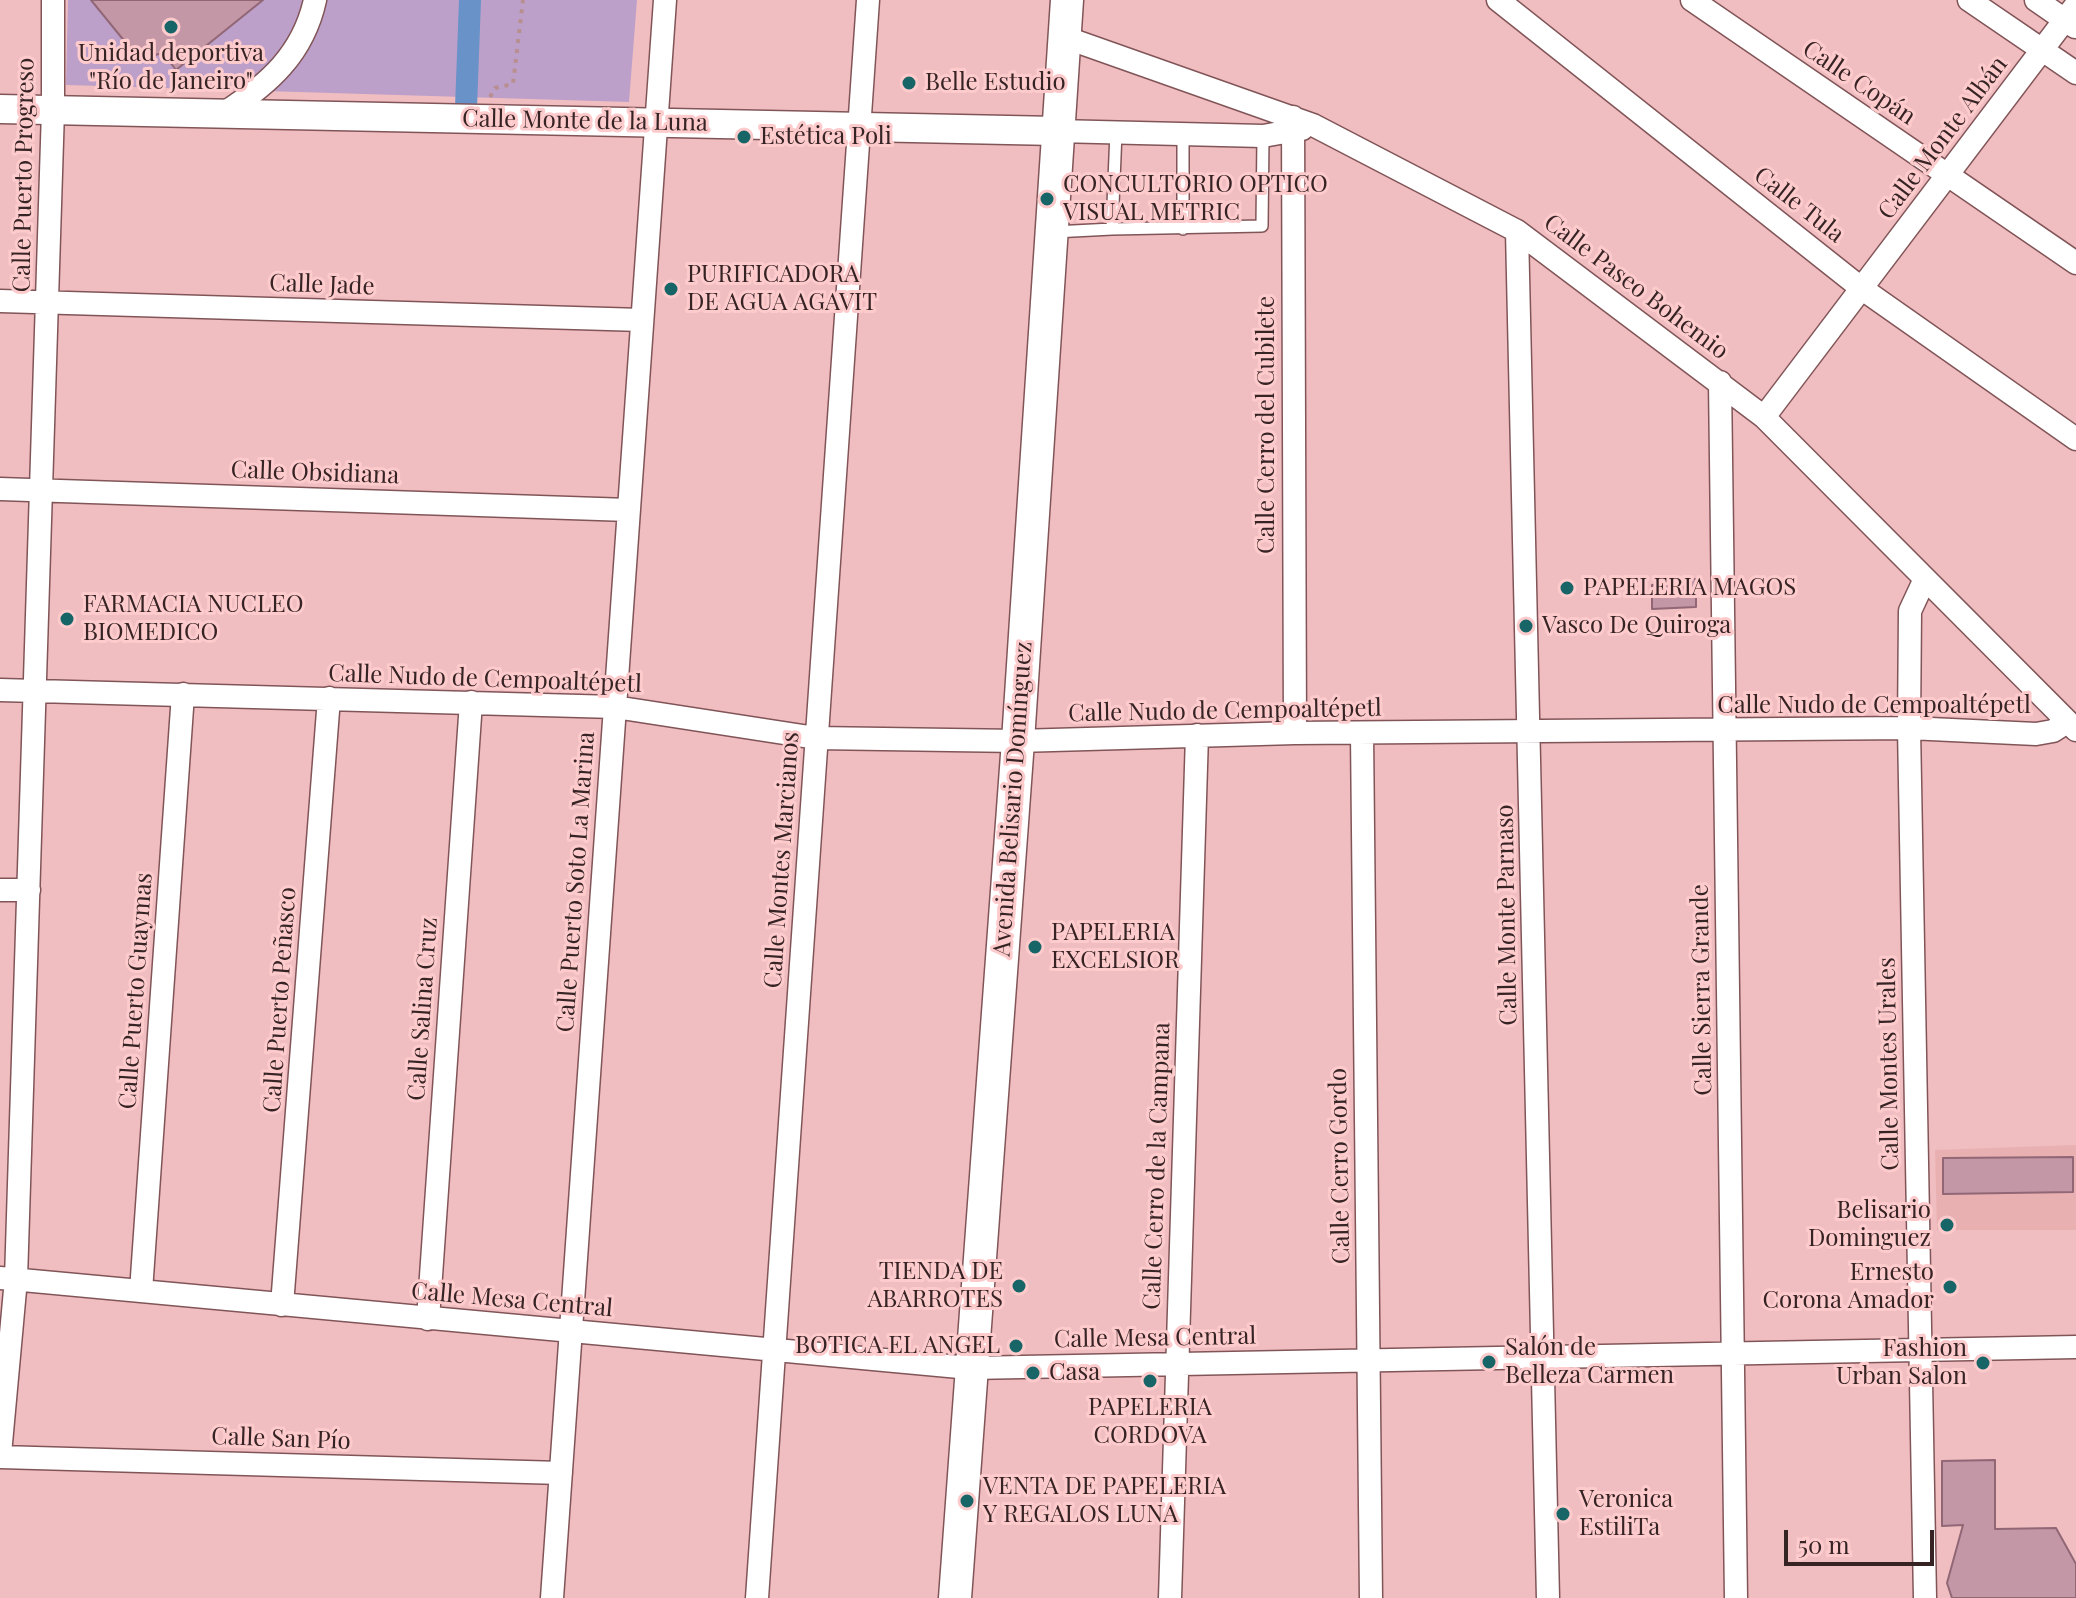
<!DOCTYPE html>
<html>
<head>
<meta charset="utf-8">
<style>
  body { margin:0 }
  #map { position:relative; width:2076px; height:1598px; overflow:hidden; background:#f0bec0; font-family:"Playfair Display",serif }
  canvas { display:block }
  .scale { position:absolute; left:1784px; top:1530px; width:150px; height:36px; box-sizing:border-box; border:4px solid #362324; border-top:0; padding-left:10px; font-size:24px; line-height:28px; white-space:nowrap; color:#362324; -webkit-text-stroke:6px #fecbcd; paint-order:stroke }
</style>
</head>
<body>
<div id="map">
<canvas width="2076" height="1598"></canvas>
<div class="scale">50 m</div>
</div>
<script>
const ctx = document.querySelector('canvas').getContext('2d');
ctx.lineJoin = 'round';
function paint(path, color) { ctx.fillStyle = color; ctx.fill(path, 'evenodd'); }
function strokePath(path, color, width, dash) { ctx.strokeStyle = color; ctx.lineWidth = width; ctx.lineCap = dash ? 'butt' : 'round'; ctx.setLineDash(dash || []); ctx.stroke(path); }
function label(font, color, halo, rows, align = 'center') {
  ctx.font = font + ' "Playfair Display",serif'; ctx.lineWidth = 6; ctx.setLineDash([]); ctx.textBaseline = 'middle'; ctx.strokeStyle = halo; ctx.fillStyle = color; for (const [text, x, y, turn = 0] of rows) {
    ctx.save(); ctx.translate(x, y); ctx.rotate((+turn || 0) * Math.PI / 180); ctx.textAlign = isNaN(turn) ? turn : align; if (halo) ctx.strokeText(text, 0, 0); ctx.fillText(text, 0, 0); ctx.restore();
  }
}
paint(new Path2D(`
  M 2076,1145 L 2076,1230 L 1937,1230 L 1935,1150 Z`), '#e9b0b2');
paint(new Path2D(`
  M 68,0 L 637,0 L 629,102 L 66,85 Z`), '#bda0c9');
strokePath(new Path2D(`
  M 466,108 L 470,0`), '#6992c8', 22);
const building = new Path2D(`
  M 91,0 L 263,0 L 176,70 L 163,53 L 139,59 Z
  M 1696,579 L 1696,607 L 1652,609 L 1652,585 Z
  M 2073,1157 L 2073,1192 L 1943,1194 L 1943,1158 Z
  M 1995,1460 L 1995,1529 L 2056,1528 L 2076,1564 L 2076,1598 L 1952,1598 L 1947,1583 L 1963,1525 L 1942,1526 L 1942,1461 Z`);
paint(building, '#c497a7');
strokePath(building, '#916776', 2);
const service = new Path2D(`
  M 1116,132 L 1112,229 L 1262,226 L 1263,136
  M 1183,229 L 1183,134
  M 1054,232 L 1112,229`);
const minor = new Path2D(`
  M 1498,0 L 1861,288 L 2076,439
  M 1692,0 L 2076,263
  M 1969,0 L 2076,73
  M 2036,0 L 2075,27
  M 1064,37 L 1313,125 L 1517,231 L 1764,417 L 2076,730
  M 224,113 C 269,84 303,54 315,0
  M 1293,117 L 1295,733
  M 1056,131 L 1263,136 L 1302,129
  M 1517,231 L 1548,1598
  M 0,301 L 642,320
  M 1720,382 L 1736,1598
  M 1764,417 L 2076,5
  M 0,489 L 629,510
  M 1924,581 L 1910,611 L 1909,728 L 1925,1598
  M 0,690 L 615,707 L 816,738 L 1018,741 L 1295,733 L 1909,728 L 2036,734 L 2053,731 L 2067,722
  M 1362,734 L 1371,1598
  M 0,890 L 29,890
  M 0,1278 L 970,1368 L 2076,1347
  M 141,1291 L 183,694
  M 282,1305 L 329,698
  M 428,1319 L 471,702
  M 0,1454 L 16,1279 L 53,110 L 53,0
  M 0,1457 L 561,1473
  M 552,1598 L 665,0
  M 757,1598 L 868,0
  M 1170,1598 L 1197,735`);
const tertiary = new Path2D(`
  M 0,109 L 1056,131`);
const secondary = new Path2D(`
  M 955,1598 L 1018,741 L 1067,0`);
strokePath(service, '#815558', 14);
strokePath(minor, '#815558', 25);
strokePath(tertiary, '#815558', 31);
strokePath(secondary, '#815558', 35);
strokePath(new Path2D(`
  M 490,97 L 495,88 L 513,84 L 523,0`), '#b78f90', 4, [4, 6]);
strokePath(service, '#fff', 11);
strokePath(minor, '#fff', 22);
strokePath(tertiary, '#fff', 28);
strokePath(secondary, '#fff', 32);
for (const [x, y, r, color] of [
  [171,27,8,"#176566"],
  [909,83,8,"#176566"],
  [744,137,8,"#176566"],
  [1047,199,8,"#176566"],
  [671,289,8,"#176566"],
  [1567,588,8,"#176566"],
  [67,619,8,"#176566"],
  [1526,626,8,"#176566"],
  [1035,947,8,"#176566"],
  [1947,1225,8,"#176566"],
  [1019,1286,8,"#176566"],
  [1950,1287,8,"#176566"],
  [1016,1346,8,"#176566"],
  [1489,1362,8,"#176566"],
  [1983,1363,8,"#176566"],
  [1033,1373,8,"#176566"],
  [1150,1381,8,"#176566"],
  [967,1501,8,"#176566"],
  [1563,1514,8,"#176566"]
]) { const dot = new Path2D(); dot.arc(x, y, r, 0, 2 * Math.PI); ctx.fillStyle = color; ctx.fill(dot); strokePath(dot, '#fecbcd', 3); }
label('24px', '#362324', '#fecbcd', [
  ["Unidad deportiva",171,54,"center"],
  ["\"Río de Janeiro\"",171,82,"center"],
  ["Belle Estudio",925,83],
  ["Estética Poli",760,137],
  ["CONCULTORIO OPTICO",1063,185],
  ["VISUAL METRIC",1063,213],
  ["PURIFICADORA",687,275],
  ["DE AGUA AGAVIT",687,303],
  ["PAPELERIA MAGOS",1583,588],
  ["FARMACIA NUCLEO",83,605],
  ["BIOMEDICO",83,633],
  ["Vasco De Quiroga",1542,626],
  ["PAPELERIA",1051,933],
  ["EXCELSIOR",1051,961],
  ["Belisario",1931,1211,"right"],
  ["Dominguez",1931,1239,"right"],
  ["TIENDA DE",1003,1272,"right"],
  ["ABARROTES",1003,1300,"right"],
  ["Ernesto",1934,1273,"right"],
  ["Corona Amador",1934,1301,"right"],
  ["BOTICA EL ANGEL",1000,1346,"right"],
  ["Salón de",1505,1348],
  ["Belleza Carmen",1505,1376],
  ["Fashion",1967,1349,"right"],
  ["Urban Salon",1967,1377,"right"],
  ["Casa",1049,1373],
  ["PAPELERIA",1150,1408,"center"],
  ["CORDOVA",1150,1436,"center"],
  ["VENTA DE PAPELERIA",983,1487],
  ["Y REGALOS LUNA",983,1515],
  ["Veronica",1579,1500],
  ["EstiliTa",1579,1528]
], 'left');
label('24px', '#362324', '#fecbcd', [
  ["Calle Copán",1859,83,34],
  ["Calle Monte de la Luna",585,121,1],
  ["Calle Monte Albán",1943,138,-53],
  ["Calle Puerto Progreso",24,175,-89],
  ["Calle Tula",1799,205,38],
  ["Calle Jade",322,285,2],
  ["Calle Paseo Bohemio",1636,287,37],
  ["Calle Cerro del Cubilete",1267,425,-90],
  ["Calle Obsidiana",315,473,2],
  ["Calle Nudo de Cempoaltépetl",485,679,2],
  ["Calle Nudo de Cempoaltépetl",1874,706],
  ["Calle Nudo de Cempoaltépetl",1225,711,-1],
  ["Avenida Belisario Domínguez",1013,799,-86],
  ["Calle Montes Marcianos",782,860,-86],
  ["Calle Puerto Soto La Marina",576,882,-86],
  ["Calle Monte Parnaso",1507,915,-91],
  ["Calle Sierra Grande",1702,990,-91],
  ["Calle Puerto Guaymas",136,991,-86],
  ["Calle Puerto Peñasco",280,1000,-86],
  ["Calle Salina Cruz",423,1009,-86],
  ["Calle Montes Urales",1889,1064,-91],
  ["Calle Cerro de la Campana",1157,1166,-88],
  ["Calle Cerro Gordo",1340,1166,-91],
  ["Calle Mesa Central",512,1300,5],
  ["Calle Mesa Central",1155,1338,-1],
  ["Calle San Pío",281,1439,2]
]);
</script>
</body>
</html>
